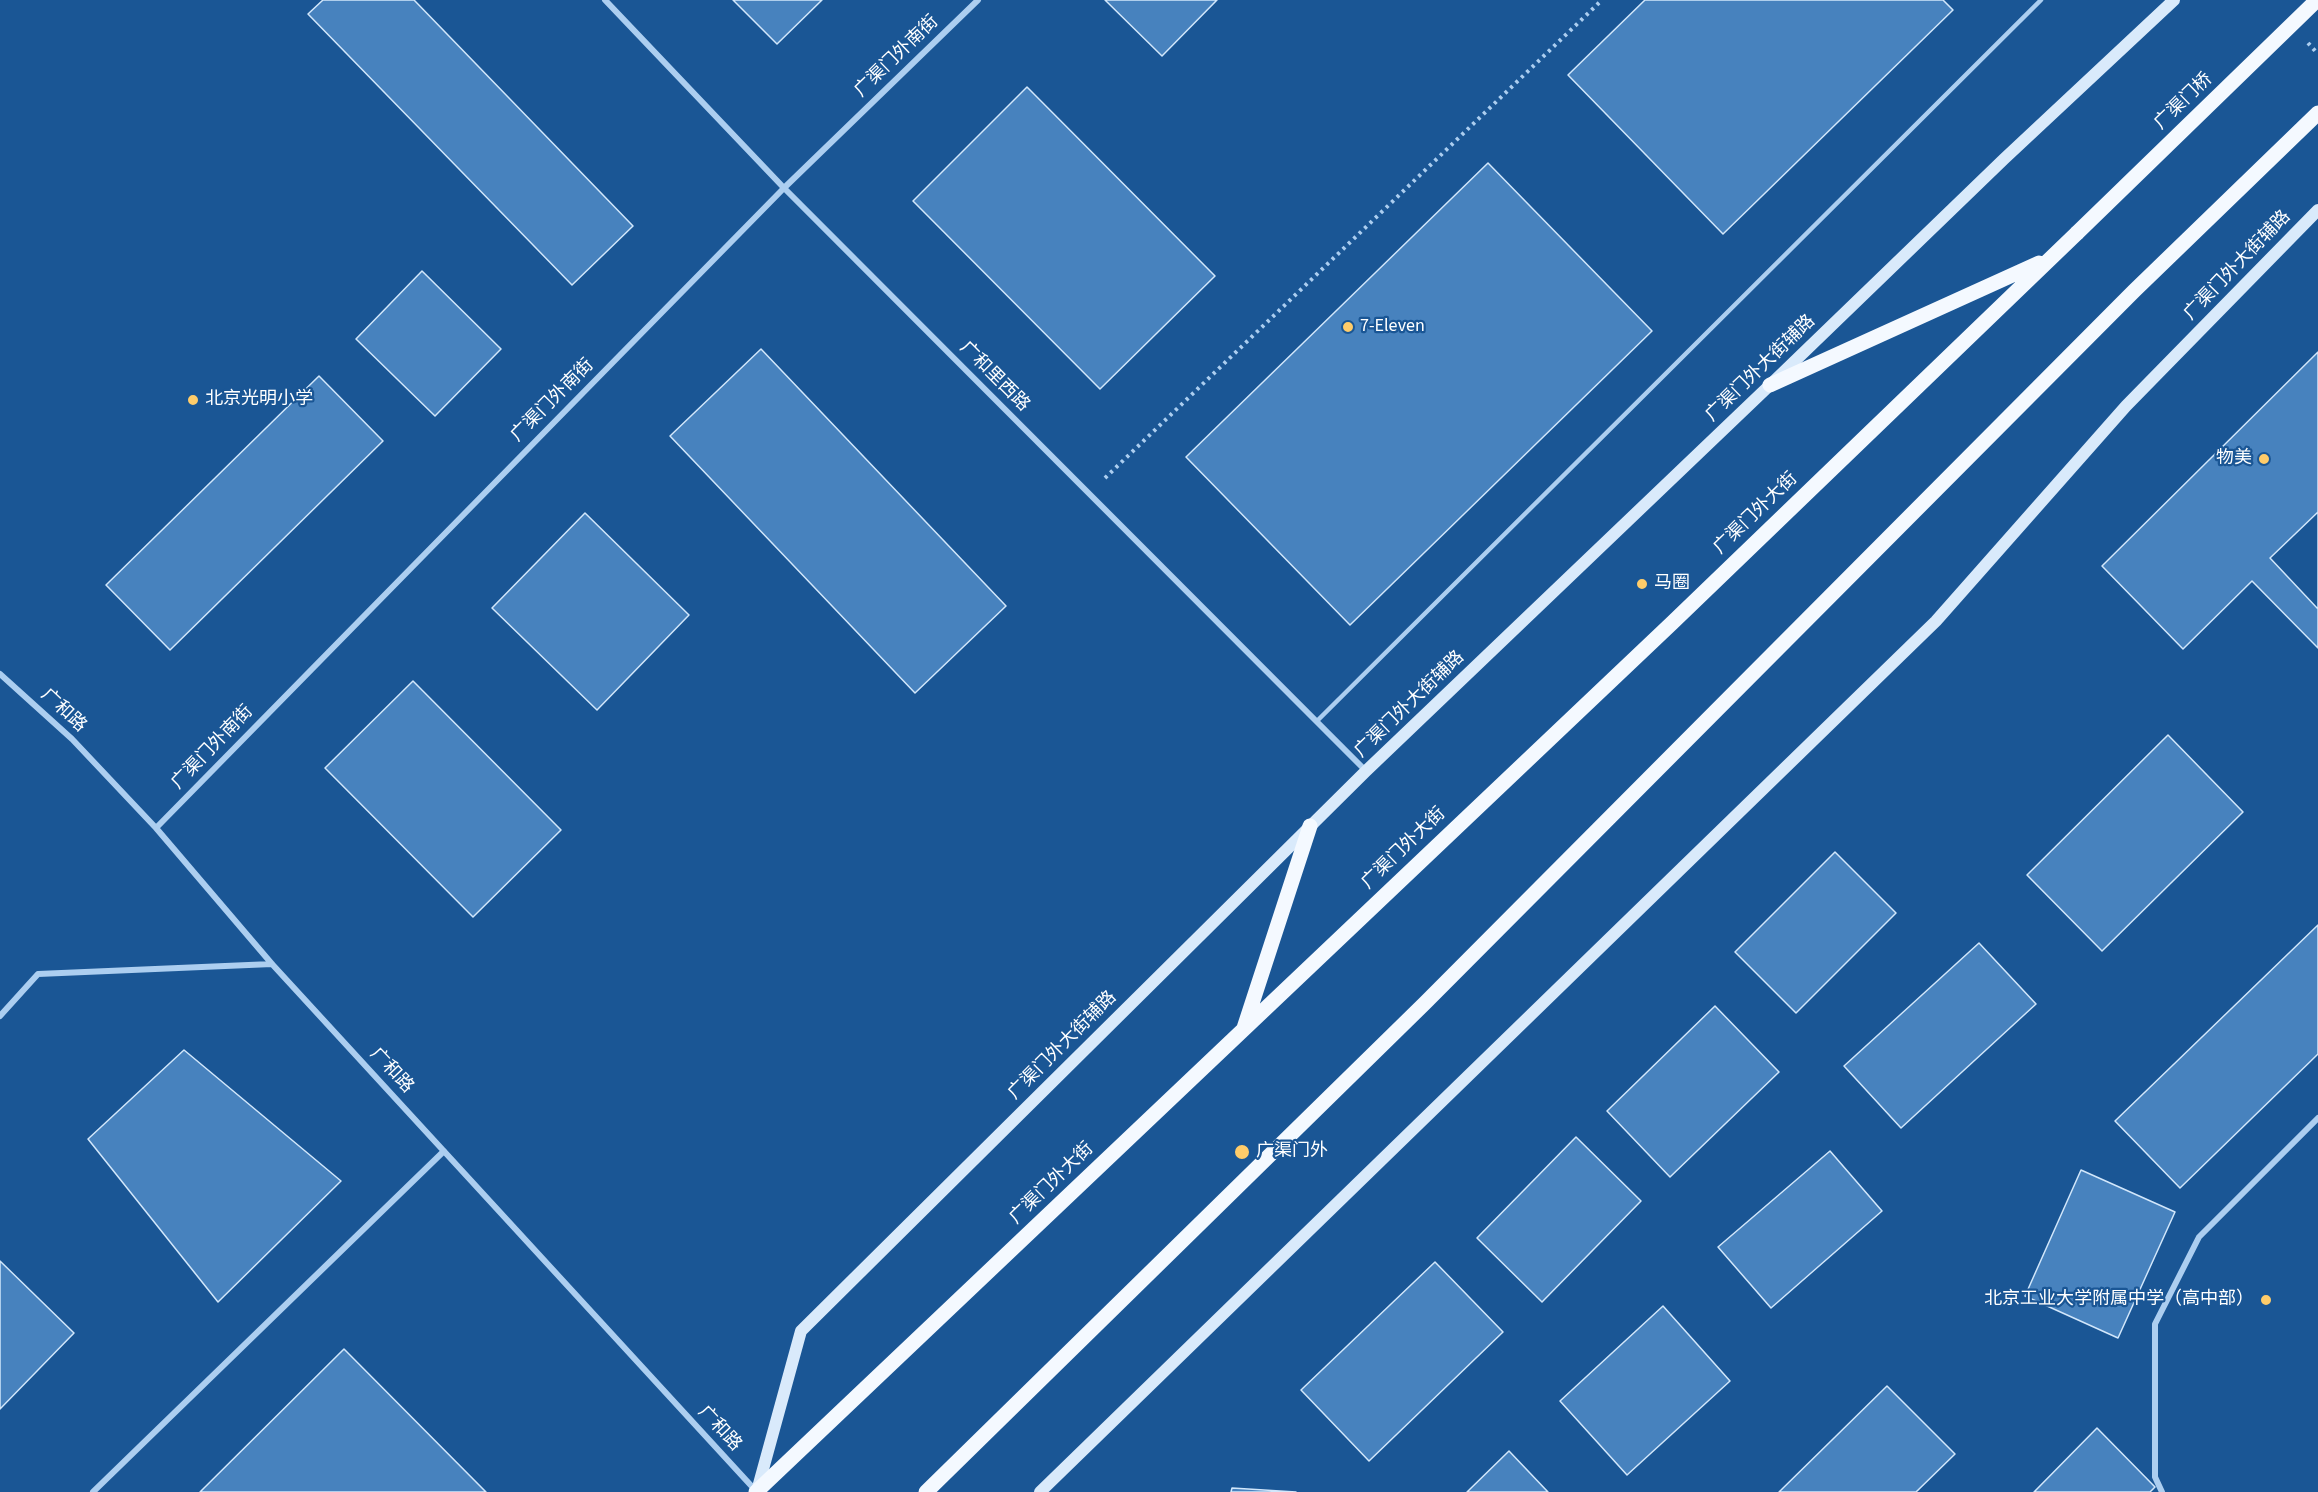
<!DOCTYPE html>
<html>
<head>
<meta charset="utf-8">
<style>
  body { margin:0 }
  canvas { display:block; background:#1a5695 }
</style>
</head>
<body>
<canvas width="2318" height="1492"></canvas>
<script>
const ctx = document.querySelector('canvas').getContext('2d');
ctx.lineJoin = 'round';
function paint(path, color) { ctx.fillStyle = color; ctx.fill(path, 'evenodd'); }
function strokePath(path, color, width, dash) { ctx.strokeStyle = color; ctx.lineWidth = width; ctx.lineCap = dash ? 'butt' : 'round'; ctx.setLineDash(dash || []); ctx.stroke(path); }
function label(font, color, halo, rows, align = 'center') {
  ctx.font = font + ' "Source Sans 3","Noto Sans SC",sans-serif'; ctx.lineWidth = 4.5; ctx.setLineDash([]); ctx.textBaseline = 'middle'; ctx.strokeStyle = halo; ctx.fillStyle = color; for (const [text, x, y, turn = 0] of rows) {
    ctx.save(); ctx.translate(x, y); ctx.rotate((+turn || 0) * Math.PI / 180); ctx.textAlign = isNaN(turn) ? turn : align; if (halo) ctx.strokeText(text, 0, 0); ctx.fillText(text, 0, 0); ctx.restore();
  }
}
const building = new Path2D(`
  M 323,0 L 414,0 L 633,226 L 572,285 L 308,14 Z
  M 733,0 L 822,0 L 777,44 Z
  M 1105,0 L 1217,0 L 1162,56 Z
  M 1645,0 L 1943,0 L 1953,10 L 1723,234 L 1568,75 Z
  M 1027,87 L 1215,276 L 1100,389 L 913,201 Z
  M 1488,163 L 1652,331 L 1350,625 L 1186,457 Z
  M 422,271 L 501,349 L 435,416 L 356,339 Z
  M 761,349 L 1006,606 L 915,693 L 670,436 Z
  M 2318,352 L 2318,648 L 2252,581 L 2183,649 L 2102,566 Z
  M 319,376 L 383,441 L 170,650 L 106,585 Z
  M 2318,512 L 2318,609 L 2270,558 Z
  M 585,513 L 689,615 L 597,710 L 492,608 Z
  M 413,681 L 561,830 L 473,917 L 325,768 Z
  M 2168,735 L 2243,812 L 2102,951 L 2027,875 Z
  M 1835,852 L 1896,913 L 1796,1013 L 1735,952 Z
  M 2318,925 L 2318,1054 L 2180,1188 L 2115,1121 Z
  M 1979,943 L 2036,1004 L 1901,1128 L 1844,1066 Z
  M 1715,1006 L 1779,1072 L 1670,1177 L 1607,1111 Z
  M 184,1050 L 341,1181 L 218,1302 L 88,1139 Z
  M 1576,1137 L 1641,1201 L 1542,1302 L 1477,1238 Z
  M 1830,1151 L 1882,1211 L 1771,1308 L 1718,1247 Z
  M 2081,1170 L 2175,1212 L 2118,1338 L 2025,1296 Z
  M 0,1261 L 74,1333 L 0,1409 Z
  M 1435,1262 L 1503,1332 L 1369,1461 L 1301,1390 Z
  M 1663,1306 L 1730,1381 L 1627,1475 L 1560,1401 Z
  M 344,1349 L 486,1492 L 200,1492 Z
  M 1887,1386 L 1955,1454 L 1916,1492 L 1779,1492 Z
  M 2097,1428 L 2155,1487 L 2150,1492 L 2034,1492 Z
  M 1509,1451 L 1548,1492 L 1467,1492 Z
  M 1232,1488 L 1296,1492 L 1231,1492 Z`);
paint(building, '#4782be');
strokePath(building, '#d2e7fb', 1.5);
strokePath(new Path2D(`
  M 2308,43 L 2318,54
  M 1105,478 L 1602,0`), '#accef0', 4, [3, 4.5]);
strokePath(new Path2D(`
  M 1317,721 L 2041,0`), '#accef0', 4.5);
strokePath(new Path2D(`
  M 605,0 L 784,188 L 1366,771
  M 0,674 L 72,739 L 156,828 L 272,964 L 757,1492
  M 156,828 L 784,188 L 978,0
  M 0,1016 L 38,974 L 272,964
  M 93,1492 L 444,1151
  M 2162,1492 L 2155,1477 L 2155,1324 L 2199,1237 L 2318,1118`), '#accef0', 6);
strokePath(new Path2D(`
  M 757,1491 L 801,1331 L 1366,771 L 1770,385 L 2004,159 L 2174,0
  M 1040,1492 L 1936,621 L 2126,406 L 2318,210`), '#d9eafb', 12);
strokePath(new Path2D(`
  M 1770,385 L 2039,263
  M 1244,1028 L 1310,826
  M 756,1492 L 1672,623 L 2077,233
  M 926,1492 L 1425,1003 L 2134,291 L 2318,113`), '#f4f9ff', 15);
strokePath(new Path2D(`
  M 2077,233 L 2317,0`), '#f4f9ff', 15);
for (const [x, y, r, color] of [
  [1348,327,6,"#ffcc6a"],
  [193,400,6,"#ffcc6a"],
  [2264,459,6,"#ffcc6a"],
  [1642,584,6,"#ffcc6a"],
  [1242,1152,8,"#ffcc6a"],
  [2266,1300,6,"#ffcc6a"]
]) { const dot = new Path2D(); dot.arc(x, y, r, 0, 2 * Math.PI); ctx.fillStyle = color; ctx.fill(dot); strokePath(dot, '#1a5695', 2); }
label('18px', '#fff', '#1a5695', [
  ["广渠门外南街",897,57,-44],
  ["广渠门桥",2184,102,-44],
  ["广渠门外大街辅路",2238,266,-46],
  ["广渠门外大街辅路",1761,369,-44],
  ["广和里西路",994,377,45],
  ["广渠门外南街",553,401,-45],
  ["广渠门外大街",1756,514,-44],
  ["广渠门外大街辅路",1410,705,-44],
  ["广和路",63,711,43],
  ["广渠门外南街",213,748,-46],
  ["广渠门外大街",1404,849,-44],
  ["广渠门外大街辅路",1063,1046,-45],
  ["广和路",391,1071,47],
  ["广渠门外大街",1052,1184,-44],
  ["广和路",719,1429,47]
]);
label('18px', '#fff', '#1a5695', [
  ["7-Eleven",1360,327],
  ["北京光明小学",205,400],
  ["物美",2252,459,"right"],
  ["马圈",1654,584],
  ["广渠门外",1256,1152],
  ["北京工业大学附属中学（高中部）",2254,1300,"right"]
], 'left');
</script>
</body>
</html>
